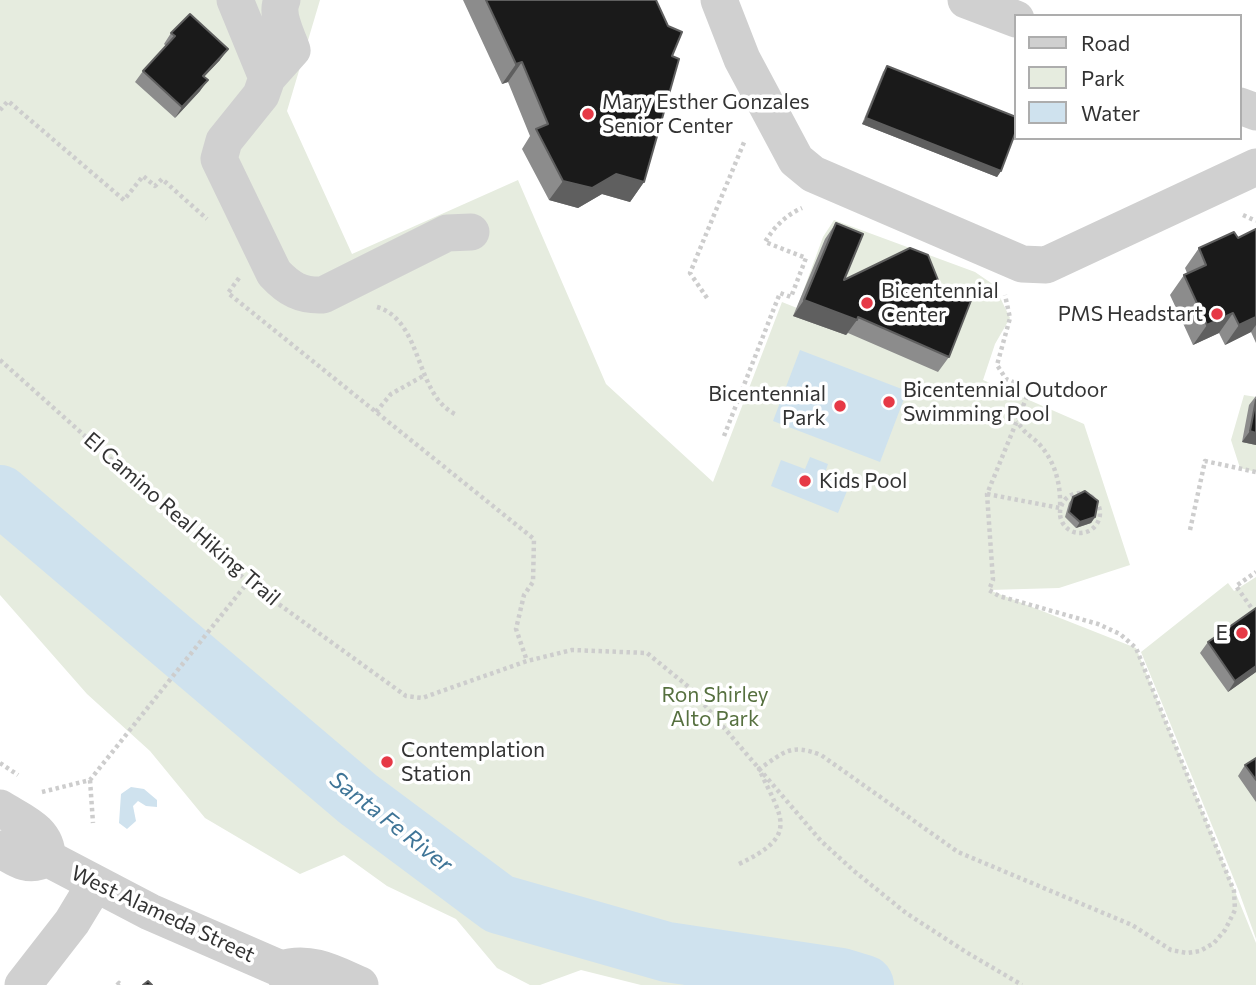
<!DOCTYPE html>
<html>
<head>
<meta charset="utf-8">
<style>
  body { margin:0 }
  #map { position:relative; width:1256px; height:985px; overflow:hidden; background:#fff; font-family:Commissioner,sans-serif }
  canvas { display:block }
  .legend { position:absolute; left:1014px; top:14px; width:228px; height:126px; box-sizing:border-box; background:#fff; border:2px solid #adadad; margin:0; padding:9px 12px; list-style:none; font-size:21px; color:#333 }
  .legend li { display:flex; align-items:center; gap:14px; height:35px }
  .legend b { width:35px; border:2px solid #adadad }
</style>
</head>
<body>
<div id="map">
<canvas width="1256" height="985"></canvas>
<ul class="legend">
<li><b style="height:9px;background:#d0d0d0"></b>Road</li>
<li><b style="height:19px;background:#e6ecdf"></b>Park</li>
<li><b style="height:19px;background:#cfe2ee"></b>Water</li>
</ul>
</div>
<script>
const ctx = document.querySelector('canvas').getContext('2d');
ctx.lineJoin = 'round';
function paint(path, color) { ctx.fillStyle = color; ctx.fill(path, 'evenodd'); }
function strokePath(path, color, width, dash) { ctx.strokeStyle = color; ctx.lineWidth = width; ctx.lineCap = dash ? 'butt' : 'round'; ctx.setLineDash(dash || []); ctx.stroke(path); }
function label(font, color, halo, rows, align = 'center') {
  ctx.font = font + ' Commissioner,sans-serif'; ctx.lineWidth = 7; ctx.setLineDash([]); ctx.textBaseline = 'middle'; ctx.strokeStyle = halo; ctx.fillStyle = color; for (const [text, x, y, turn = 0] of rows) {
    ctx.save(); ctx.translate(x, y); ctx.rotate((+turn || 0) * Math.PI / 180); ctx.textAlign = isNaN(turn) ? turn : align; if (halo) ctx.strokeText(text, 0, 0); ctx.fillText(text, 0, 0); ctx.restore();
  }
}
paint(new Path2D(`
  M 0,0 L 320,0 L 287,111 L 352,254 L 518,180 L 606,384 L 713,482 L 782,302 L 797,308 L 823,237 L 834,220 L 975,272 L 994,285 L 1010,318 L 995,344 L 983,380 L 1084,424 L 1130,565 L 1059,588 L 989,590 L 1136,648 L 1256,943 L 1256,985 L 641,985 L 581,970 L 540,985 L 530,985 L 497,968 L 456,919 L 387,886 L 344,855 L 300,874 L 205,818 L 150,751 L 87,694 L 0,595 Z
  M 1244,395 L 1256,397 L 1256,472 L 1240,468 L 1231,440 Z
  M 1256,577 L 1256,614 L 1228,691 L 1256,672 L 1256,939 L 1238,889 L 1141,652 L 1228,583 L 1234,591 Z`), '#e6ecdf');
paint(new Path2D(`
  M 800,350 L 907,391 L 880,462 L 773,421 Z
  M 810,457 L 828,464 L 824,476 L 849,486 L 838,513 L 771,486 L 781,460 L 805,469 Z
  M 131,787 L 144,789 L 157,800 L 157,807 L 146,806 L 138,801 L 133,806 L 136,821 L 127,829 L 119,823 L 121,794 Z`), '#cfe2ee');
strokePath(new Path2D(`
  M 0,495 L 358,799 L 499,904 L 667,952 L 841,978 L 864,985`), '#cfe2ee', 60);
strokePath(new Path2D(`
  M 0,110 L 8,101 L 124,200 L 143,176 L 155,186 L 162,179 L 207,219
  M 1243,215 L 1256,221
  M 239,278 L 228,293 L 534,539 L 533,582 L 524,595 L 516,629 L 527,661
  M 707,298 L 690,273 L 745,140
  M 377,307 C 424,321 414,396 457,415
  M 0,360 L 248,582 L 406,696 L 422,698 L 527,661 L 572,650 L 647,653 L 690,688 L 821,841 L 854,871 L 906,913 L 966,952 L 1022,985
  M 376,412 L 391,394 L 425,375
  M 724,436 L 780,293 L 791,297 L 806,258 L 765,242 C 774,227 786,215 802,208
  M1060 513a20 20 0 1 1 40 0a20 20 0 1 1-40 0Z
  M 987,494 L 1060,508 C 1061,486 1056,463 1040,445 C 1031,435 1026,436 1017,421
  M 1190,530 L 1205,461 L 1256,472
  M 1255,613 L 1236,586 L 1256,572
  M 0,763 L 18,775
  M 90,780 L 93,823
  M 42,792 L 90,780 L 248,582
  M 739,864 C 800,835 782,819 759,769 C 785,752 790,743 821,755 L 958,852 L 1132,925 L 1171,950 L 1187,953 L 1200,951 L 1214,943 L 1225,930 L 1235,910 L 1234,891 L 1136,648 L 1120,634 L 1098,624 L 999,596 L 989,590 L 993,580 L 987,494 L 1030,389 L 1006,379 L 997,365 L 1010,318 L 1005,295
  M 117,985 L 119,983 L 121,985`), '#cdcdcd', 4.5, [3.5, 3.5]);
strokePath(new Path2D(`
  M 235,0 L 267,78
  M 282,0 C 275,15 287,35 292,50 L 267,78 L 261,95 L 224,141 L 219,159 L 274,273 C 289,289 301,296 323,295 L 447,233 L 471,232
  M 719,0 L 742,59 L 796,160 L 813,174 L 1022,264 L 1046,265 L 1256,167
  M 966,0 L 1016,19
  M 1240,106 L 1256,112
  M 0,808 C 20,821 48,830 47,858
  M 0,849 C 16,859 29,869 47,858
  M 47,858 L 150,912 L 281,969 L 292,985
  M 281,969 C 310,960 333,973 360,985
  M 23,985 L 72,922 L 95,884`), '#d0d0d0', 37);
paint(new Path2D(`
  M 463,0 L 656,0 L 672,56 L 644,182 L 630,202 L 602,194 L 578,208 L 549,200 L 522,149 L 530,136 L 508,82 L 502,84 Z
  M 171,33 L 220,60 L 204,77 L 200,91 L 175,118 L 135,82 L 143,71 L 166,46 L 164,44 Z
  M 887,66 L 1001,171 L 997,177 L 862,124 L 883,72 Z
  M 836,223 L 844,280 L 949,357 L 938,372 L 848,333 L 846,335 L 793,316 L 825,239 Z
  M 1256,229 L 1256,343 L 1251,332 L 1225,345 L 1219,333 L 1193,345 L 1170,295 L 1184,275 L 1187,273 L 1185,268 L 1199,248 L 1238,238 Z
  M 1256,396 L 1256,445 L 1242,442 L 1249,405 Z
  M 1073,497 L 1095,517 L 1091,523 L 1076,528 L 1065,517 L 1069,503 Z
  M 1208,642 L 1256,672 L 1228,692 L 1200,653 Z
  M 1256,758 L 1256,802 L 1238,776 L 1245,765 Z`), '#8c8c8c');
paint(new Path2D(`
  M 228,49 L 220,60 L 195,86 L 203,76 Z
  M 522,62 L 508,82 L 502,84 L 516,64 Z
  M 208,80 L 200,91 L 175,118 L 182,107 Z
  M 866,118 L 1001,171 L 997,177 L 862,124 Z
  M 616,174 L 644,182 L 630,202 L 602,194 L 578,208 L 549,200 L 563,181 Z
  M 804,300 L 857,320 L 846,335 L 793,316 Z
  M 1233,313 L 1219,333 L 1193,345 L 1207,325 Z
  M 1256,317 L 1256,325 L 1251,332 L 1225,345 L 1239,325 Z
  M 1250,431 L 1256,433 L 1256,445 L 1242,442 Z
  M 1095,517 L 1091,523 L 1076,528 L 1080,522 Z
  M 1256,666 L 1256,672 L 1228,692 L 1235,681 Z`), '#5f5f5f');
const building = new Path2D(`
  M 486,0 L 656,0 L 668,26 L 682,32 L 672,56 L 679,59 L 644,182 L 616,174 L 592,188 L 563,181 L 536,129 L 548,124 L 522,62 L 516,64 Z
  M 190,14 L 228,49 L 203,76 L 208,80 L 182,107 L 143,71 L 175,36 L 171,33 Z
  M 887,66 L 1016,117 L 1016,131 L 1001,171 L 866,118 Z
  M 836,223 L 863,234 L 844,280 L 910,248 L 928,255 L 940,285 L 972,298 L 949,357 L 858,317 L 857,320 L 804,300 Z
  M 1256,229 L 1256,317 L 1239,325 L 1233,313 L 1207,325 L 1184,275 L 1206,265 L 1199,248 L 1234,232 L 1238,238 Z
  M 1256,400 L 1256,433 L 1250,431 Z
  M 1085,491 L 1098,501 L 1095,517 L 1080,522 L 1069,512 L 1073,497 Z
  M 1256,608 L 1256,666 L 1235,681 L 1208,642 Z
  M 1256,758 L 1256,780 L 1245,765 Z
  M 148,981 L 152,985 L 143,985 Z`);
paint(building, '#1a1a1a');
strokePath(building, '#5f5f5f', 2);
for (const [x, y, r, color] of [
  [588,114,7,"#e63946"],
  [867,303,7,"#e63946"],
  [1217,314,7,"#e63946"],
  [889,402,7,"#e63946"],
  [840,406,7,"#e63946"],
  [805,481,7,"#e63946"],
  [1242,633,7,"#e63946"],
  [387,762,7,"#e63946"]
]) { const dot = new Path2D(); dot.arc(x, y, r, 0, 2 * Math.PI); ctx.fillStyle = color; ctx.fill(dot); strokePath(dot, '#fff', 2.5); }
label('21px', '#333', '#fff', [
  ["Mary Esther Gonzales",602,102],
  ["Senior Center",602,126],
  ["Bicentennial",881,291],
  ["Center",881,315],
  ["PMS Headstart",1203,314,"right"],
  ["Bicentennial Outdoor",903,390],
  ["Swimming Pool",903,414],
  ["Bicentennial",826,394,"right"],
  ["Park",826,418,"right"],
  ["Kids Pool",819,481],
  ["E",1228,633,"right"],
  ["Contemplation",401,750],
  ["Station",401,774]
], 'left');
label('21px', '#333', '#fff', [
  ["El Camino Real Hiking Trail",182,519,41],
  ["West Alameda Street",163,914,25]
]);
label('21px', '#56703f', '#fff', [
  ["Ron Shirley",715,695],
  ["Alto Park",715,719]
]);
label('italic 23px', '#3f7597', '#fff', [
  ["Santa Fe River",391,822,38]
]);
</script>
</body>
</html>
